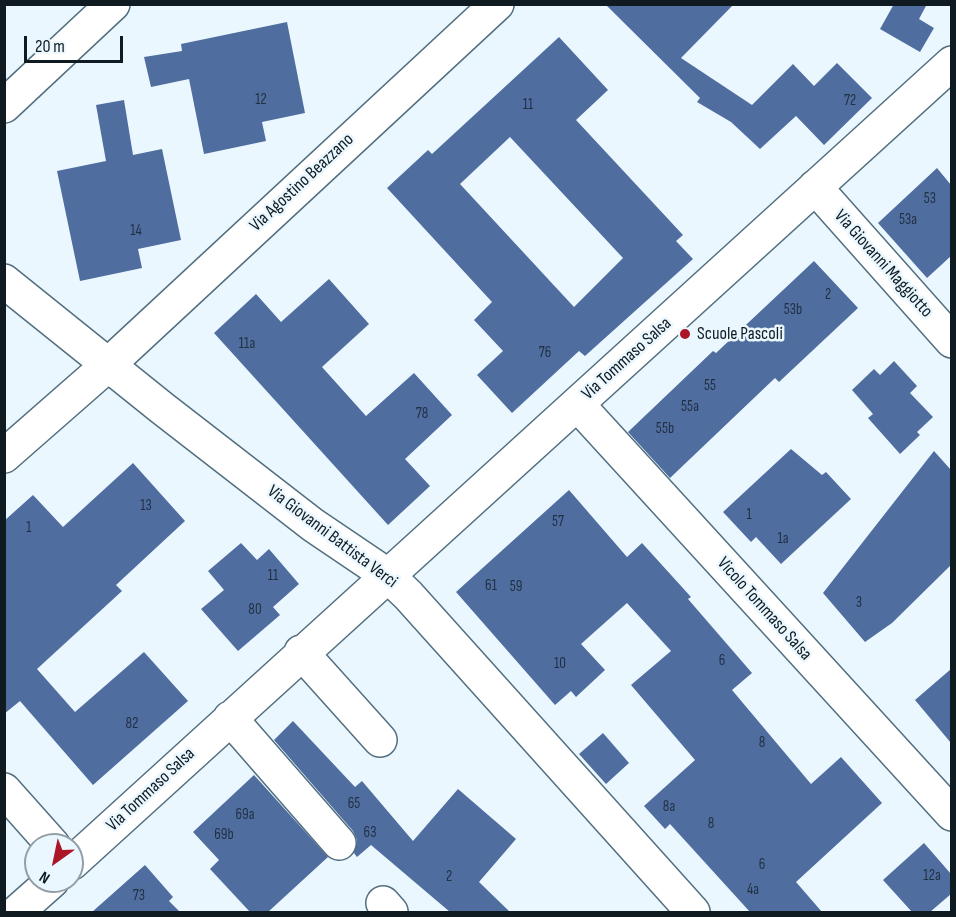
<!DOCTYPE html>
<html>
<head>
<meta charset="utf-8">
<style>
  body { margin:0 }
  #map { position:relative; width:956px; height:917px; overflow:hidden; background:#eaf7fe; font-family:"Sofia Sans Condensed",sans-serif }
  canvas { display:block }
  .frame { position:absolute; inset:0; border:6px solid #0f1b21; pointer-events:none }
  .north { position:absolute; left:24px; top:833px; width:60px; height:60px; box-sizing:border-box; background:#eaf7fe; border:2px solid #929fa6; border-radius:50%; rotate:213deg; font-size:16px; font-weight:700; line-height:24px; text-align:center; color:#0f1b21 }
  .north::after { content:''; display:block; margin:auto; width:21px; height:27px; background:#ab1528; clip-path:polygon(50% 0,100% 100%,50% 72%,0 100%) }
  .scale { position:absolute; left:24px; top:36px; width:99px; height:27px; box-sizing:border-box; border:3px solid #0f1b21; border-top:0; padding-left:8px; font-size:18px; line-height:21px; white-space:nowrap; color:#0f1b21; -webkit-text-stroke:4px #eaf7fe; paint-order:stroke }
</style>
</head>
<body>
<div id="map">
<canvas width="956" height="917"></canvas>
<div class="frame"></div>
<div class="north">N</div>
<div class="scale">20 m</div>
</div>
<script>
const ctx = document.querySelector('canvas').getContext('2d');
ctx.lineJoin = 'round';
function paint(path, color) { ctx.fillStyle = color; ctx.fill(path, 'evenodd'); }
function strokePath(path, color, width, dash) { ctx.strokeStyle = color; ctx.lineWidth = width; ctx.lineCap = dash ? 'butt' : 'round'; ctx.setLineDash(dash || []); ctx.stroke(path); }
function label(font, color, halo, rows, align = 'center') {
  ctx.font = font + ' "Sofia Sans Condensed",sans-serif'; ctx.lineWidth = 5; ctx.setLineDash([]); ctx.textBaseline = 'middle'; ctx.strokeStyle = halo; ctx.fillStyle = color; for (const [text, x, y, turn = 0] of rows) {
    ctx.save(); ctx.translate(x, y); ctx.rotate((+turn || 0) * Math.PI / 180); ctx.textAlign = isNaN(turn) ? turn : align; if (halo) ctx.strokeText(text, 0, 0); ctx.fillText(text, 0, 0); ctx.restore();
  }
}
paint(new Path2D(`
  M 605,4 L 734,4 L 681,58 L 752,105 L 793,64 L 814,86 L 837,63 L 872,98 L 824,145 L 796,116 L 760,149 L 731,122 L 697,102 L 700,98 Z
  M 894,4 L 927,4 L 919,19 L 934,28 L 920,52 L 880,29 Z
  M 287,22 L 305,113 L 262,122 L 266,141 L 204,154 L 189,79 L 151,87 L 144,57 L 182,51 L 181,44 Z
  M 559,37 L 608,90 L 576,120 L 683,235 L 676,241 L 693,259 L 585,356 L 579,351 L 512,413 L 477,375 L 503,351 L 474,320 L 492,302 L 387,188 L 428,150 L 432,154 ZM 510,137 L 623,258 L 574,307 L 460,184 Z
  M 124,100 L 133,155 L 162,149 L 181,240 L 138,249 L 142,268 L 80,281 L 57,171 L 106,161 L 96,105 Z
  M 937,168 L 951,185 L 951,256 L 927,278 L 878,223 Z
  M 814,261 L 858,308 L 779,382 L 775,378 L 670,478 L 628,432 L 713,351 L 716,353 Z
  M 329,279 L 369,324 L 322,367 L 366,416 L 414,373 L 452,415 L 405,459 L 430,486 L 388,525 L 214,333 L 256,294 L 281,322 Z
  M 894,361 L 917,386 L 910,393 L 933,417 L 917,432 L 920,435 L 900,454 L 868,418 L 873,414 L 852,390 L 874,369 L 880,375 Z
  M 791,449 L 822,475 L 826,472 L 851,499 L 781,564 L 756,537 L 751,542 L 723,512 Z
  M 934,451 L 951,470 L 951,565 L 892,623 L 865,642 L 823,593 Z
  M 133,463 L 185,521 L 116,585 L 122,591 L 37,669 L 75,712 L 144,652 L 188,701 L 93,785 L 20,701 L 4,714 L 4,521 L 33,495 L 63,527 Z
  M 569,490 L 627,557 L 642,543 L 691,597 L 688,599 L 752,673 L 732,690 L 811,784 L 841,757 L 882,803 L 796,882 L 822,912 L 750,912 L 670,824 L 665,829 L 644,806 L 695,760 L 631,685 L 671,651 L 627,603 L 581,644 L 605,670 L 576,697 L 571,691 L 555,705 L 456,592 Z
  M 241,543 L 257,560 L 269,549 L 299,584 L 273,607 L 280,615 L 238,651 L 201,609 L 224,590 L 208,571 Z
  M 951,669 L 951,743 L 915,700 Z
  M 293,721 L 355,787 L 362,781 L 413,841 L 458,789 L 516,839 L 479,882 L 510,912 L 450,912 L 371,845 L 357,857 L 354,853 L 357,840 L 353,831 L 274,740 Z
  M 603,733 L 629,763 L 606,784 L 579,754 Z
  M 254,775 L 328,857 L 268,912 L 250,912 L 210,869 L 219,860 L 193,832 Z
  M 924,843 L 951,874 L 951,894 L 930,912 L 912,912 L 883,880 Z
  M 145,865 L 173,897 L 169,901 L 180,912 L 92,912 Z`), '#506da0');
const minor = new Path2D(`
  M 4,106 L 113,4
  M 815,187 L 952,341
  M 4,281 L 162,408 L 313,525 L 387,575 L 408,595 L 693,912
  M 577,404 L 952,814
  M 4,456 L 109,364 L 497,4
  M 301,652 L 380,740
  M 230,718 L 339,843
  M 4,790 L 53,845
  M 72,863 L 952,63
  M 383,903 L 391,912
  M 17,912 L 52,881`);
strokePath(minor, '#526f7f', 36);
strokePath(minor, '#fff', 33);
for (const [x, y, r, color] of [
  [685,334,6,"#ab1528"]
]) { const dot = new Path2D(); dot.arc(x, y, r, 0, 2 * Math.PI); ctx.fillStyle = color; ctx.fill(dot); strokePath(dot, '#eaf7fe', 2); }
label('15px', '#1f3041', null, [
  ["12",261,100],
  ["72",850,101],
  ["11",528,105],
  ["53",930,199],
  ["53a",908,220],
  ["14",136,231],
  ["2",828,295],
  ["53b",793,310],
  ["11a",247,344],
  ["76",545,353],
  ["55",710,386],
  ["55a",690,407],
  ["78",422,414],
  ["55b",665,429],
  ["13",146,506],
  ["1",749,515],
  ["57",558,522],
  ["1",29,528],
  ["1a",783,539],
  ["11",273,576],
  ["61",491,586],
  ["59",516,587],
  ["3",859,603],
  ["80",255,610],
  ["6",722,661],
  ["10",560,664],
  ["82",132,724],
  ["8",762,743],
  ["65",354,804],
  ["8a",669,807],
  ["69a",245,815],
  ["8",711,824],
  ["63",370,833],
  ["69b",224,835],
  ["6",762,865],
  ["12a",932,876],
  ["2",449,877],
  ["4a",753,890],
  ["73",139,896]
]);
label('18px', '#0f1b21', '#eaf7fe', [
  ["Via Agostino Beazzano",302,183,-43],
  ["Via Giovanni Maggiotto",883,264,48],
  ["Via Tommaso Salsa",627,359,-42],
  ["Via Giovanni Battista Verci",332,537,37],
  ["Vicolo Tommaso Salsa",764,609,48],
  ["Via Tommaso Salsa",151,790,-43]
]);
label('18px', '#0f1b21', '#eaf7fe', [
  ["Scuole Pascoli",697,334]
], 'left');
</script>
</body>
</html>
